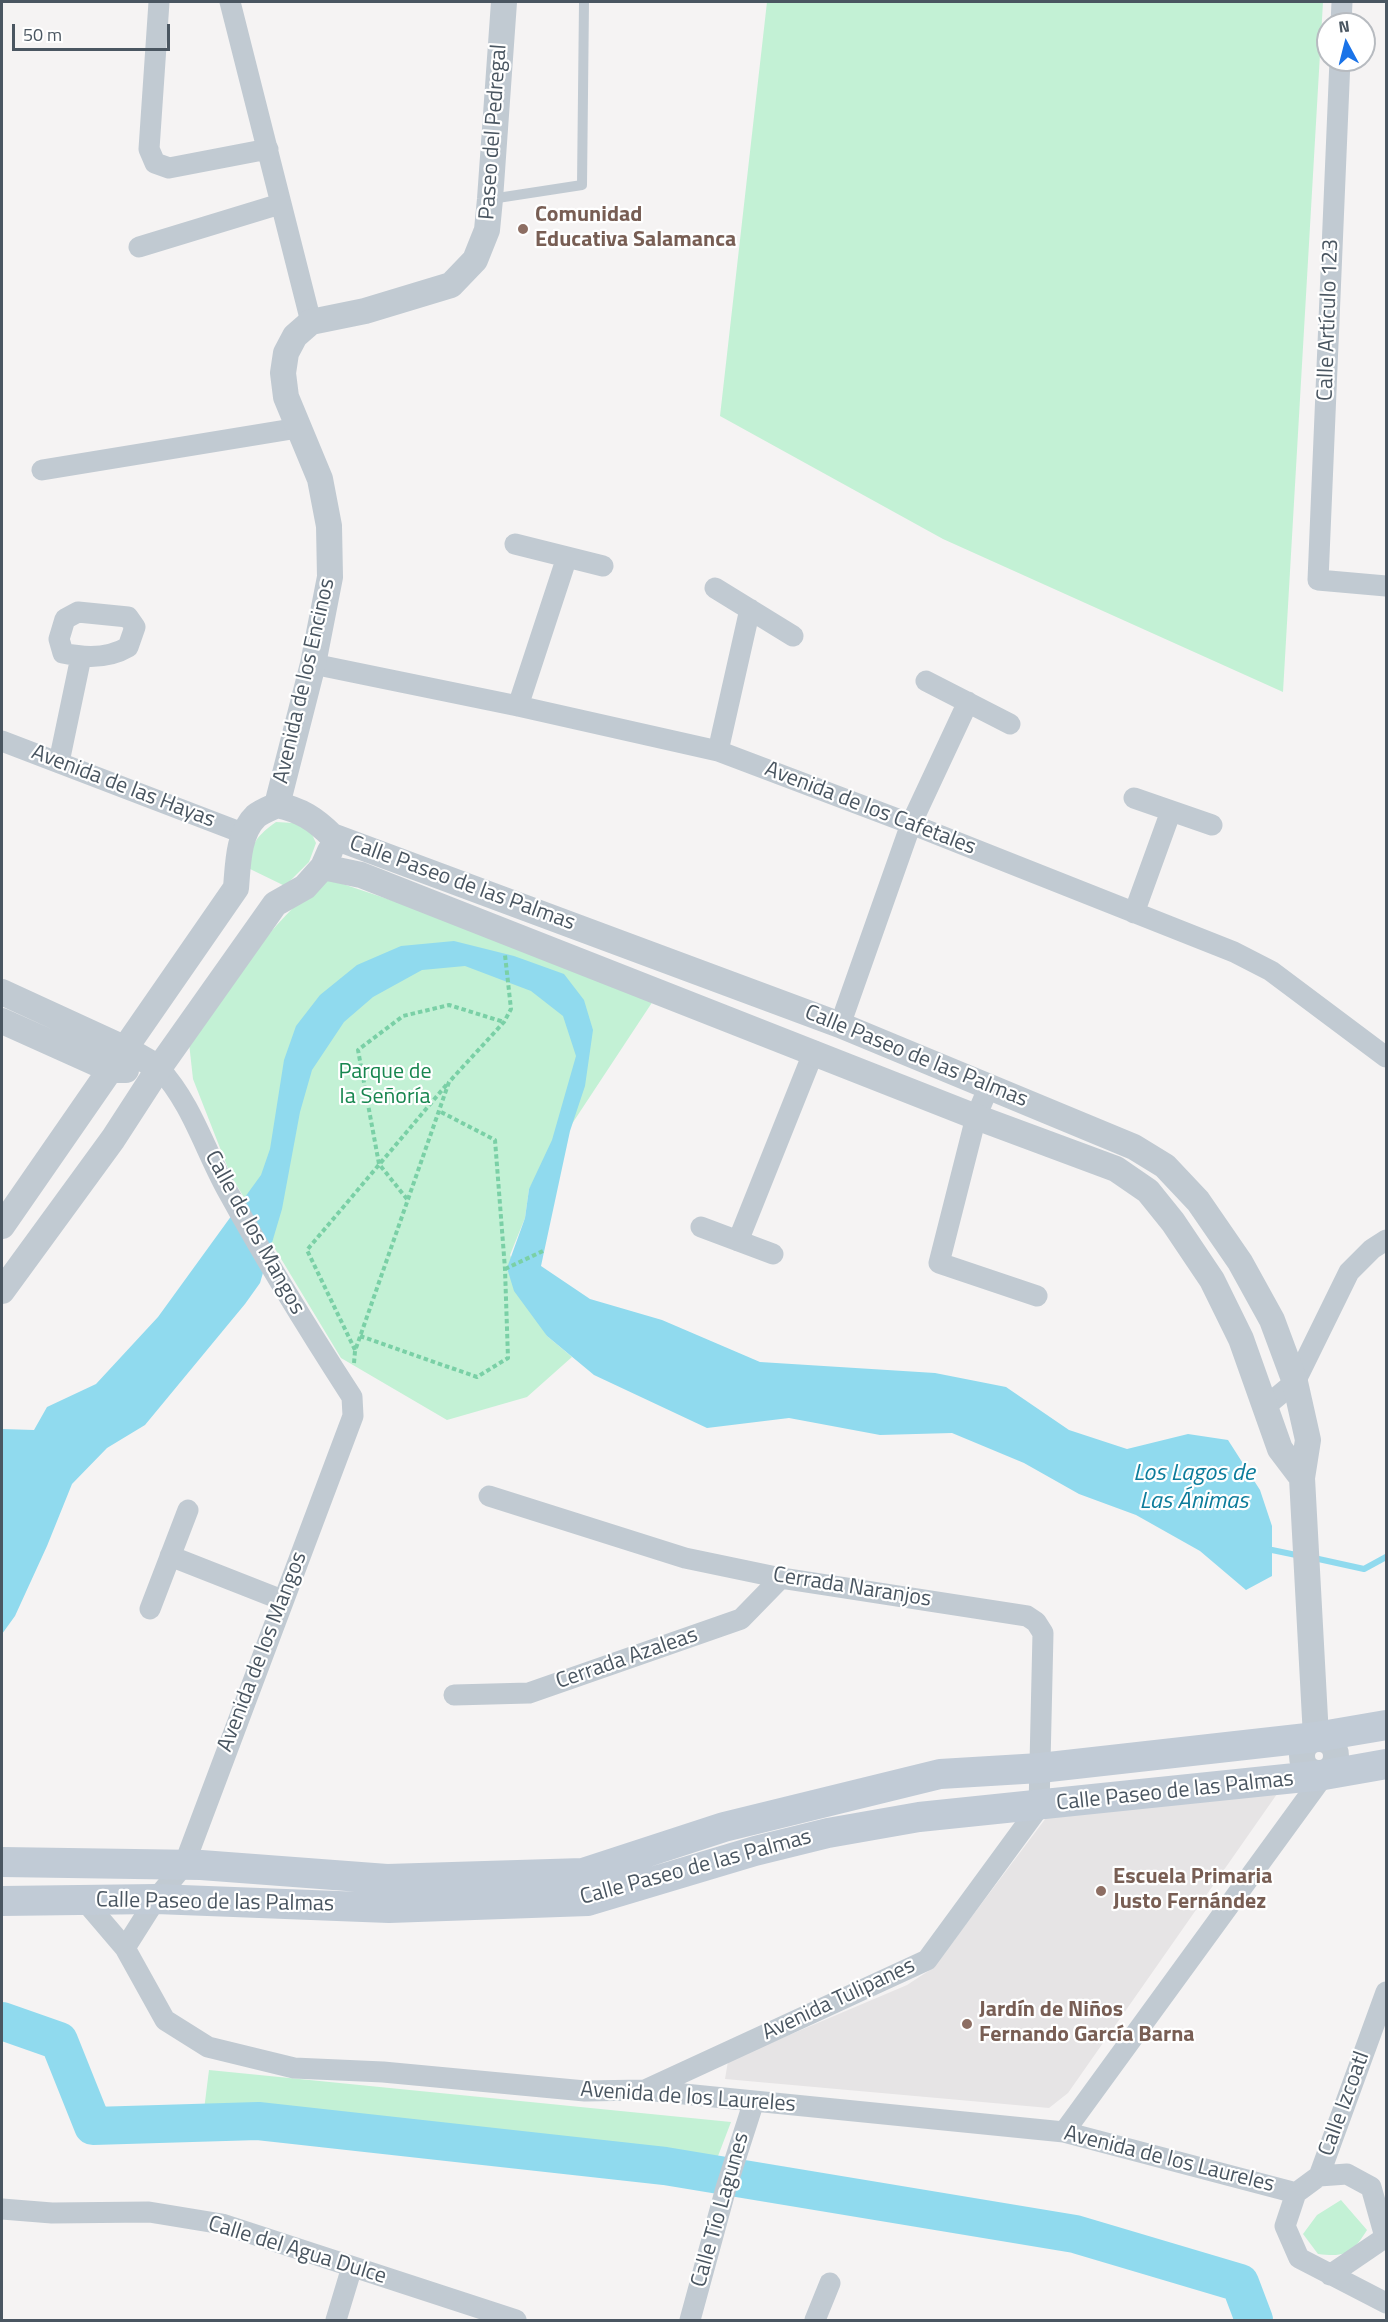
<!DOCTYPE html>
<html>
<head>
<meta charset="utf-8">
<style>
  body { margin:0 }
  #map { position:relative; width:1388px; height:2322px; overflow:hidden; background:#f5f3f3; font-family:"Titillium Web",sans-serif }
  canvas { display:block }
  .frame { position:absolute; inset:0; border:3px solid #4a5661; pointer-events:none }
  .north { position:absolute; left:1316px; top:12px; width:60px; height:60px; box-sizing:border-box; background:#fff; border:2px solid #b7bbc0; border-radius:50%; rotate:353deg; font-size:16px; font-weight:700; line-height:24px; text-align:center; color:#4a5661 }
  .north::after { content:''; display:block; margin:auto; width:21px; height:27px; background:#1a73e8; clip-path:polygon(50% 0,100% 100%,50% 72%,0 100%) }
  .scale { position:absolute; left:12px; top:24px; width:158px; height:27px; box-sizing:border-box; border:3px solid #4a5661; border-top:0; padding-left:8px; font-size:18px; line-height:21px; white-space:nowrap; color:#4a5661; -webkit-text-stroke:4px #fff; paint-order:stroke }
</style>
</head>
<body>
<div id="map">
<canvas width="1388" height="2322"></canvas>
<div class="frame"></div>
<div class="north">N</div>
<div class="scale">50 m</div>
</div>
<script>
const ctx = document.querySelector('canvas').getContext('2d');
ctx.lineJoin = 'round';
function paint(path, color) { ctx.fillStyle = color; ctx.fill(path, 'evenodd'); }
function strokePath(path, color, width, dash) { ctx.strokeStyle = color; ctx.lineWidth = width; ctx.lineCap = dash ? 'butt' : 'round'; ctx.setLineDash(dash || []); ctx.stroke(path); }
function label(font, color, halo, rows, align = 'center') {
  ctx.font = font + ' "Titillium Web",sans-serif'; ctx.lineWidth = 4.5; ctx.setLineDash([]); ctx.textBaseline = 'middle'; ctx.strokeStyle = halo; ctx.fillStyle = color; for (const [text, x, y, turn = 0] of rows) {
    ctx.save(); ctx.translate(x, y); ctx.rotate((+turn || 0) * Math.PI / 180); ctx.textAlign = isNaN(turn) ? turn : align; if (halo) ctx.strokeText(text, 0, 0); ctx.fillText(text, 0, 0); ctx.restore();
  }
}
paint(new Path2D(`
  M 1284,1784 L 1068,2093 L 1049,2108 L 725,2079 L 728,2061 L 907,1985 L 933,1968 L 1049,1814 Z`), '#e6e4e5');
paint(new Path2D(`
  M 767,2 L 1323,2 L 1283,692 L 943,539 L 720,416 Z
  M 276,822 L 294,823 L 310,830 L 316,843 L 309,862 L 285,886 L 250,869 C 248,845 259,834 276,822 Z
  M 325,878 L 519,943 L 657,995 L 529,1189 L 525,1218 L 510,1255 L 547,1336 L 572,1357 L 527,1397 L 447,1420 L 341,1358 L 231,1176 L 193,1079 L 189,1043 C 229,982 269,926 325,878 Z
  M 209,2070 L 731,2122 L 715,2164 L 204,2110 Z
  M 1341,2200 L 1367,2230 C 1352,2254 1346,2257 1318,2254 L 1303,2234 L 1317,2215 Z`), '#c3f1d5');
paint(new Path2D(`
  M 454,941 L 514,956 L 564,974 L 584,1000 L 593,1030 L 585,1086 L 570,1131 L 541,1266 L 590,1299 L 662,1320 L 760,1362 L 935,1373 L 1006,1387 L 1069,1430 L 1127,1449 L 1188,1434 L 1228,1440 L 1260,1490 L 1272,1526 L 1272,1576 L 1246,1590 L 1200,1551 L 1136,1515 L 1079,1494 L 1024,1463 L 952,1433 L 880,1435 L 789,1418 L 707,1428 L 594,1375 L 547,1336 L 514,1291 L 507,1268 L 525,1218 L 529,1189 L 552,1140 L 576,1056 L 563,1016 L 531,991 L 465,966 L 422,970 L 373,997 L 344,1022 L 312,1070 L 300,1112 L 282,1209 L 260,1283 L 245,1304 L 145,1425 L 107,1448 L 72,1484 L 47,1546 L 15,1616 L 2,1634 L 2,1429 L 34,1430 L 47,1407 L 96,1384 L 158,1317 L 261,1175 L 270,1149 L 284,1060 L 296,1026 L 320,995 L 357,965 L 401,946 Z`), '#90daee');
strokePath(new Path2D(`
  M 1272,1550 L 1301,1556
  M 1314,1558 L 1364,1569 L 1386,1557`), '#90daee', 6);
strokePath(new Path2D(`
  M 2,2021 L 59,2041 L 93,2126 L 258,2121 L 665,2166 L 1075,2234 L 1240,2283 L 1254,2320`), '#90daee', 38);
strokePath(new Path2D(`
  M 407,1199 L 379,1164 L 358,1050 L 403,1016 L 449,1005 L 504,1022
  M 505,1269 L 545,1250
  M 360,1336 L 477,1377 L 508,1358 L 505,1269 L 495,1140 L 439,1111
  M 355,1350 L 307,1250 L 448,1083
  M 354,1363 L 355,1351 L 449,1082 L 504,1022 L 511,1009 L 505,955`), '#7ad0a6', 4, [4.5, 3]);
strokePath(new Path2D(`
  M 491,199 L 582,185 L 584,2`), '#c1cad2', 10);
strokePath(new Path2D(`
  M 159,2 L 149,149 L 155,163 L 169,168 L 268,149
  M 230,2 L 311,322
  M 1341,24 L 1342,2
  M 1340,60 L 1318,580 L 1386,586
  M 139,247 L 280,204
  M 42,470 L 298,428
  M 515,544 L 603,566
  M 715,588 L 793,636
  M 78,612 L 128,617 L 135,627 L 128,647 C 108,659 85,658 63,653 L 59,639 L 65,619 Z
  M 313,664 L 518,706 L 718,751 L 911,824 L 1234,952 L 1271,971 L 1386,1057
  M 926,681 L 1010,724
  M 518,706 L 567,557
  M 2,741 L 245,834
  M 718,751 L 750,609
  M 59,762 L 81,657
  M 1134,798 L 1212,825
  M 1134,913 L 1171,811
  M 840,1025 L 911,824 L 968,702
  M 989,1086 L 976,1117 L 939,1263 L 1037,1296
  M 701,1227 L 773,1254
  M 738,1241 L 814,1051
  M 1266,1406 L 1295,1382 L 1349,1272 L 1372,1249 L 1386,1240
  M 489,1496 L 685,1558 L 781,1578 L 1027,1616 L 1036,1622 L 1043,1633 L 1039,1807 L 927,1960 L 645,2090
  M 170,1556 L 282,1600
  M 150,1609 L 188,1510
  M 454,1695 L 529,1693 L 741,1619 L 781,1578
  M 84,1900 L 125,1948 L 165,2020 L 208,2047 L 294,2068 L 383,2072 L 585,2091 L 644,2090 L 1064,2132 L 1296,2193
  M 125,1948 L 156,1899 L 184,1865 L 353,1416 L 352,1397 C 308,1329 266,1261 227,1190 C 204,1148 192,1104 159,1068
  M 1064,2132 L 1324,1775
  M 1319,2176 L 1386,1992
  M 2,2209 L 52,2213 L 149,2212 L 222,2224 L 516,2320
  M 1385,2237 L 1371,2187 L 1347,2174 L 1319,2176 L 1296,2193 L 1285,2226 L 1299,2258 L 1386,2303
  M 1330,2275 L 1386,2237
  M 336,2320 L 352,2267
  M 690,2320 L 726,2188 L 754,2101
  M 815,2320 L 830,2283`), '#c1cad2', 21);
strokePath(new Path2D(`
  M 277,805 L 313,664 L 330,577 L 329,526 L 320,479 L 286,397 L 283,373 L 286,353 L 295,336 L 311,322 L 365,311 L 451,285 L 475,260 L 487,230 L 490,199 L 504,2
  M 323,867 L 361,875 L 976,1117 L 1116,1169 L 1148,1191 L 1173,1222 L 1212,1280 L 1241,1339 L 1280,1449 L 1302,1478
  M 2,992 L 126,1049 L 159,1068
  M 2,1021 L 111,1070 L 126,1070
  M 2,1226 L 236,888 C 238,865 238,833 256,816 C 262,811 271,808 277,805 C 301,810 315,819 332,836 L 840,1025 L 1134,1147 L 1165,1166 L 1198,1201 L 1240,1262 L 1272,1320 L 1295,1382 L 1308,1440 L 1302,1478 L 1316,1737
  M 2,1291 L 113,1139 L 159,1068 L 275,904 L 305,887 L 323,867 L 330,851
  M1302 1756a17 17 0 1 1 34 0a17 17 0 1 1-34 0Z`), '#c1cad2', 26);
strokePath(new Path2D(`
  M 2,1862 L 201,1865 L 387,1879 L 583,1873 L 724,1827 L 940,1774 L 1040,1768 L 1316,1737 L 1386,1725
  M 2,1901 L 156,1899 L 389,1908 L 588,1901 L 755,1851 L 828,1833 L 919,1817 L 1324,1775 L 1386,1764`), '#c1cbd6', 30);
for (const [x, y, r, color] of [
  [523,229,6,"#8d6e63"],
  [1101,1891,6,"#8d6e63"],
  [967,2024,6,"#8d6e63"]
]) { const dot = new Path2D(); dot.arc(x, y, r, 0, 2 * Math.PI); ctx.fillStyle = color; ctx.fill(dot); strokePath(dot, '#fff', 2); }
label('22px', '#4a5661', '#fff', [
  ["Paseo del Pedregal",494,132,-86],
  ["Calle Artículo 123",1329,320,-88],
  ["Avenida de los Encinos",305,681,-77],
  ["Avenida de las Hayas",123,787,21],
  ["Avenida de los Cafetales",870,809,21],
  ["Calle Paseo de las Palmas",462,884,20],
  ["Calle Paseo de las Palmas",916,1057,22],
  ["Calle de los Mangos",254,1233,61],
  ["Cerrada Naranjos",852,1588,9],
  ["Avenida de los Mangos",263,1652,-69],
  ["Cerrada Azaleas",627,1659,-19],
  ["Calle Paseo de las Palmas",1175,1792,-6],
  ["Calle Paseo de las Palmas",696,1868,-15],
  ["Calle Paseo de las Palmas",215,1903,1],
  ["Avenida Tulipanes",839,2000,-25],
  ["Avenida de los Laureles",688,2098,4],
  ["Calle Izcoatl",1345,2104,-70],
  ["Avenida de los Laureles",1169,2160,14],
  ["Calle Tío Lagunes",721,2210,-74],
  ["Calle del Agua Dulce",297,2251,17]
]);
label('bold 22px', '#785e54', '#fff', [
  ["Comunidad",535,216],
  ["Educativa Salamanca",535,241],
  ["Escuela Primaria",1113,1878],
  ["Justo Fernández",1113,1903],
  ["Jardín de Niños",979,2011],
  ["Fernando García Barna",979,2036]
], 'left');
label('22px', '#17864f', '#fff', [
  ["Parque de",385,1073],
  ["la Señoría",385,1098]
]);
label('italic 24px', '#0c7c9b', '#fff', [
  ["Los Lagos de",1194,1474],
  ["Las Ánimas",1194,1502]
]);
</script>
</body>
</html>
